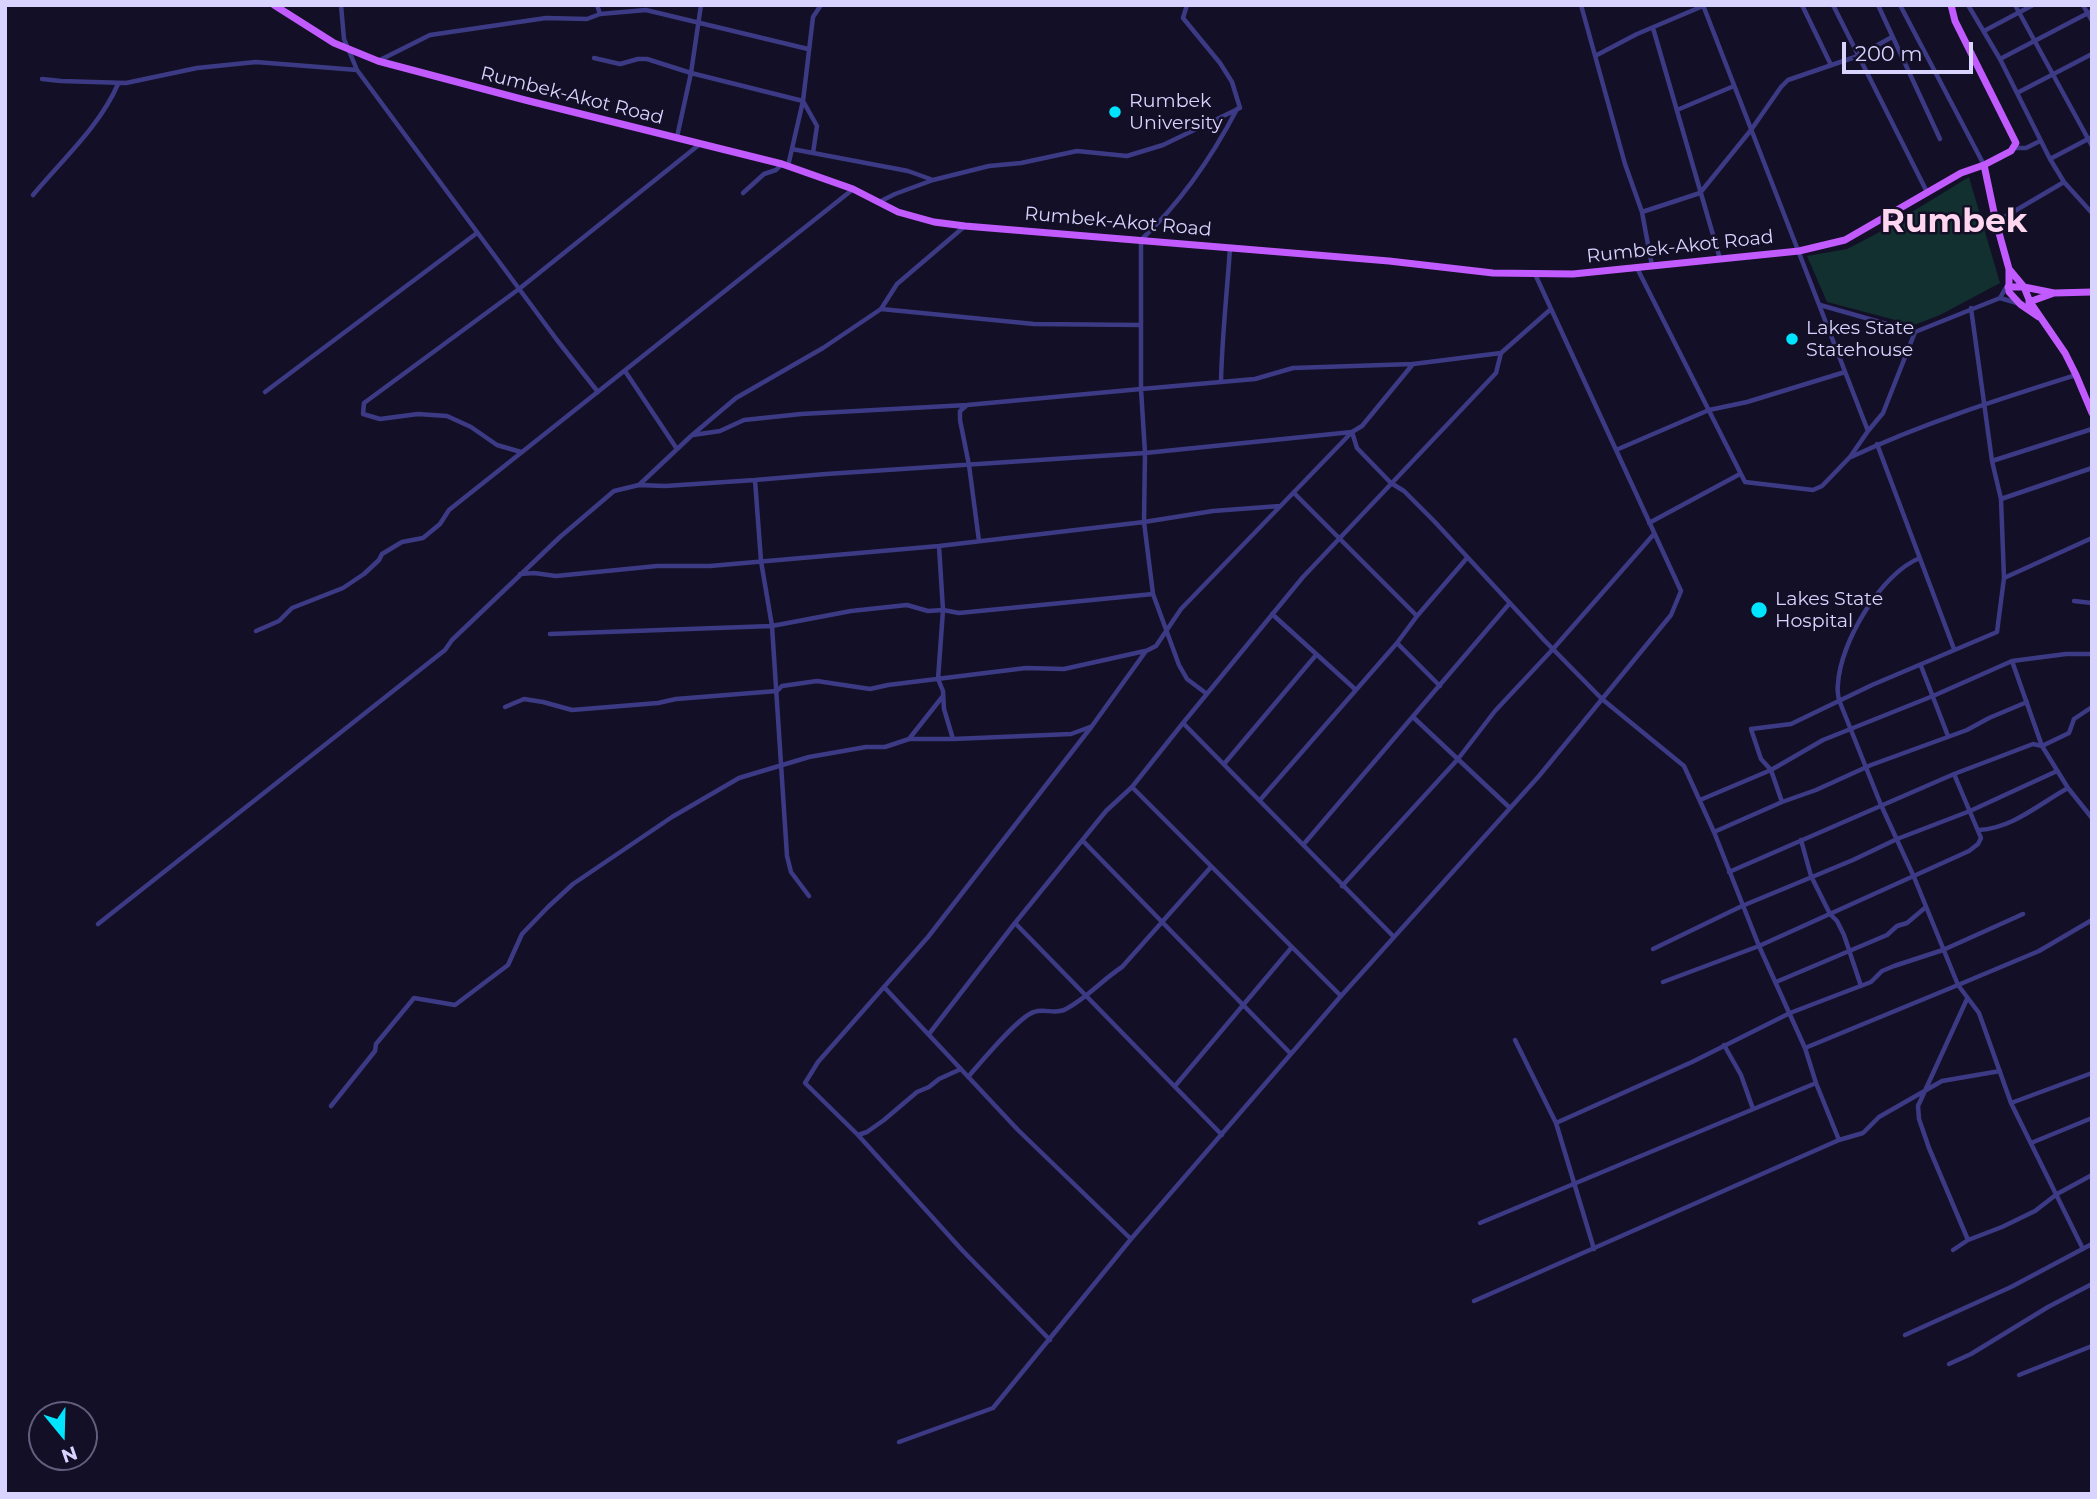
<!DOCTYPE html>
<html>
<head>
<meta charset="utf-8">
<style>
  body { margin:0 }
  #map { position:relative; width:2097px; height:1499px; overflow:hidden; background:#130f26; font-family:Montserrat,sans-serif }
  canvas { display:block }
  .frame { position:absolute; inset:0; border:7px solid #d9d4ff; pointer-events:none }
  .north { position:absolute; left:28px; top:1401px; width:70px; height:70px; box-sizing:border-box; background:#130f26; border:2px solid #625e7d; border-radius:50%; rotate:161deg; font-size:19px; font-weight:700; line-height:28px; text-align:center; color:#d9d4ff }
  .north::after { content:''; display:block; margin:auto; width:24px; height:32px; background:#00e5ff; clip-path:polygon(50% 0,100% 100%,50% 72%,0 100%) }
  .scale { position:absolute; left:1842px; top:42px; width:131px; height:32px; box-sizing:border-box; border:4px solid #d9d4ff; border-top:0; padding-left:9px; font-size:21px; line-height:24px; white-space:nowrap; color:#d9d4ff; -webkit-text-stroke:5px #130f26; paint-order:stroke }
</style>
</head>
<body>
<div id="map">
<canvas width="2097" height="1499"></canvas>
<div class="frame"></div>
<div class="north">N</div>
<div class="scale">200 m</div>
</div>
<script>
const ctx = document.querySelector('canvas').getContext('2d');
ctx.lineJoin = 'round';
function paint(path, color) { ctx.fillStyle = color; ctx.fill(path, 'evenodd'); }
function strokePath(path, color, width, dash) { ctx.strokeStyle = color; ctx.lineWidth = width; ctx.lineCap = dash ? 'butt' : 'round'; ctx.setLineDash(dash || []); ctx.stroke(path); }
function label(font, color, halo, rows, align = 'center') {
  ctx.font = font + ' Montserrat,sans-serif'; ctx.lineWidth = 5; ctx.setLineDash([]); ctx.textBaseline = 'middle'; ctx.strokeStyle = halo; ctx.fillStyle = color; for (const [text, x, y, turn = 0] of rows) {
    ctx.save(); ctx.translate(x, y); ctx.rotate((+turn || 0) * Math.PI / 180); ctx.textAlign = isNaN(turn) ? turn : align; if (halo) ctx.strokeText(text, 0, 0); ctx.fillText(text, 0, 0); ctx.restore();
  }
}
paint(new Path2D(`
  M 1969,177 L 2000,283 L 1940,315 L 1914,325 L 1827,302 L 1807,256 L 1847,249 L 1876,234 Z`), '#12302f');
strokePath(new Path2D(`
  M 341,5 L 344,39 L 357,70 L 557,340 L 598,392
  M 597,5 L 600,14
  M 1581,5 L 1625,164 L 1642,212 L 1652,266
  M 1703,5 L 1868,431
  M 1802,5 L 1831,65
  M 1833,5 L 1927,192
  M 1878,5 L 1940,139
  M 1900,5 L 1984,165
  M 1968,5 L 2000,59 L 2050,159 L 2064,182 L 2092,213
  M 2015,5 L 2092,146
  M 2083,5 L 2092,21
  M 1653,28 L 1720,259
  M 1984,31 L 2033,5
  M 1595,56 L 1637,34 L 1703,6
  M 594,58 L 620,64 L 638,59 L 647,59 L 691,73 L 803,101 L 817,126 L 813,153
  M 2000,59 L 2092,11
  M 378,61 L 430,35 L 546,18 L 587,19 L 600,14 L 646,10 L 808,49
  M 42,79 L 61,81 L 126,83 L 197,68 L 256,62 L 357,70
  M 2017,93 L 2092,54
  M 1677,110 L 1734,86
  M 677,137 L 691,73 L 701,5
  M 2014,148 L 2026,148 L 2040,141
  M 792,149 L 908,171 L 933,180
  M 2050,159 L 2092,137
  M 788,166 L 803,101 L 813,17 L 821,5
  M 743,193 L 764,174 L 776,170 L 781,165
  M 33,195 C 62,160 100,126 118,84
  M 879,202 L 895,194 L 933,180 L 989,166 L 1021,163 L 1077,151 L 1127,156 L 1163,145 L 1240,108 L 1232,82 L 1220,63 L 1183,18 L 1187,5
  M 1642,212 L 1700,193 L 1751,130 L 1781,87 L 1788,80 L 1858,56 L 1892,37
  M 1996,222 L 2064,182
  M 1637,268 L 1745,482 L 1813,490 L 1822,486 L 1850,457 L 1868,431 L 1883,413 L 1915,332 L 2000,298 L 2017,303
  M 2000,298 L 2005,289 L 2008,287
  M 1820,305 L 1915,332
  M 881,309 L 1034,324 L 1141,325
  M 625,371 L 677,449
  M 1221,381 C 1222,337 1227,293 1230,248
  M 265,392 L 477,233
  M 966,406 L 960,411 L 960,420 L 969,465 L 979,541
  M 693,435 L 720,431 L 744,420 L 801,414 L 967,405 L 1141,389 L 1255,379 L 1293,368 L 1413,364 L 1501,353 L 1551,309
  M 1877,444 L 1954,649
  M 1616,450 L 1709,410 L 1747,402 L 1845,372
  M 521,452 L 497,445 L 471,427 L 447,416 L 418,414 L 380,419 L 363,414 L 364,403 L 519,289 L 700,144
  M 1851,457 C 1923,423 2000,399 2076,375
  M 1992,461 L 2092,429
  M 755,480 L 761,561 L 772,626 L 787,856 L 791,872 L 809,896
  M 639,485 L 665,486 L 755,480 L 826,474 L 1145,453 L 1352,432 L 1357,448 L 1391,483 L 1404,491 L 1434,521 L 1545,641 L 1602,699 L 1684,766 L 1714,832 L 1759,946 L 1805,1048 L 1958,985 L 1979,1013 L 2011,1103 L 2083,1249
  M 1294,493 L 1417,616
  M 2001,499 L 2092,468
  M 1649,523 L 1740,474
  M 939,546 L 943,610 L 938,679 L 943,691 L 944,709 L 953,739
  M 1920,558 C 1881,573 1840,643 1838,684 C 1837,689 1838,695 1839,700 L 1881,805 L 1914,877 L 1958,985 L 2039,951 L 2092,920
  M 520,574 L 534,573 L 556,576 L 657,566 L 710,566 L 939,546 L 1144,522 L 1213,511 L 1280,506
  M 2004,578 L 2092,538
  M 2074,601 L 2092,603
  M 1272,614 L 1356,690
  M 256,631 L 279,621 L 292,608 L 343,588 L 364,574 L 379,560 L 382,554 L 402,542 L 423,538 L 440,524 L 449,510 L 852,190
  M 550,634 L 772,626 L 851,611 L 907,605 L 928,611 L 943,610 L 959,613 L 1153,594
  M 1397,643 L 1440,686
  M 2012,661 L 2042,746 L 2068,788 L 2092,818
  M 1921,666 L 1948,736
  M 1207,694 L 1187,679 L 1179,665 L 1153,594 L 1144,522 L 1145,453 L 1141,389 L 1141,240 C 1180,203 1212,157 1237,109
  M 505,707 L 524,699 L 543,702 L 572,710 L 658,703 L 676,699 L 777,691 L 782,686 L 817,681 L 870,689 L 888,685 L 1026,668 L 1064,669 L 1145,651
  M 1413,717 L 1510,808
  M 1183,723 L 1303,577 L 1496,373 L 1501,353
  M 909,739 L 943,696
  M 1224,764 L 1316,655
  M 1132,787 L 1341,996
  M 1260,800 L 1397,643 L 1417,616 L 1467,558
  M 1700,800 L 1771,770 L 1761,759 L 1751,729 L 1791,724 L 1872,685 L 1997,632 L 2004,578 L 2001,499 L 1992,461 L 1971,308
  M 1782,802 L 1816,790 L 1871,765 L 1967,730 L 1989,718 L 2027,702
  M 1979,830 C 2013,828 2039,804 2068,788
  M 1714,832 L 1782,802 L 1771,770 L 1823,740 L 1933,696 L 2012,661 L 2066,654 L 2092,654
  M 1801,840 L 1811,876 L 1830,914 L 1837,921 L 1844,935 L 1861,986
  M 1083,841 L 1291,1054
  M 1303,845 L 1509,604
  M 1729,872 L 1954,774
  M 1342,886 L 1458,759 L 1495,711 L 1553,649 L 1654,534
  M 1015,923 L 1222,1135
  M 98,924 L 445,650 L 452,640 L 560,537 L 614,491 L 639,485 L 691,436 L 736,398 L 823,348 L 881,309 L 897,284 L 965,226
  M 1653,949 L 1742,906 L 1853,860 L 1897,839 L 1970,811 L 2057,771
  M 1663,982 L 1759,946 L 1969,851 L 1978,844 L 1981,838 L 1954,774 L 2033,744 L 2042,746 L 2069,733 L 2074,719 L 2092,707
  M 1776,982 L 1887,935 L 1897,926 L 1907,923 L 1926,907
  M 884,987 L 1018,1130 L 1131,1239
  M 1967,999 L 1918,1106 L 1919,1119 L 1929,1148 L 1968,1240
  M 929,1034 L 1015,923 L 1106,811 L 1132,787 L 1183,723 L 1394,937
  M 1515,1040 L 1556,1123 L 1594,1249
  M 1724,1045 L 1741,1075 L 1753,1109
  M 1805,1048 L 1816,1083 L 1839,1140
  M 968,1077 C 981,1062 1018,1017 1034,1012 C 1044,1008 1056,1015 1066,1009 C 1087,998 1102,980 1122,967 L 1211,867
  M 1175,1086 L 1292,947
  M 2011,1103 L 2092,1073
  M 331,1106 L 375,1051 L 376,1044 L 414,998 L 455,1005 L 508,965 L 522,934 L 548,907 L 573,884 L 672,817 L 739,778 L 809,757 L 866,747 L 885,747 L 909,739 L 953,739 L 1071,734 L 1090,727
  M 1556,1123 L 1692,1062 L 1790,1013 L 1871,982 L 1882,971 L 1894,966 L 1943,950 L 2023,914
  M 858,1135 L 867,1132 L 884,1120 L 917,1092 L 929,1087 L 939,1079 L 961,1069
  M 2031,1143 L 2092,1118
  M 1480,1223 L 1816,1083
  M 1953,1250 L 1968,1240 L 2002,1227 L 2035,1211 L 2057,1194 L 2092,1175
  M 1474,1301 L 1839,1140 L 1863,1133 L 1879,1117 L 1942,1081 L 2000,1071
  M 1905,1335 L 2011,1287 L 2092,1244
  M 1050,1340 L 962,1250 L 858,1135 L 805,1083 L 818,1062 L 928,937 L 1092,726 L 1146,651 L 1156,646 L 1181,609 L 1352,432 L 1362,426 L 1413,364
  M 1949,1364 L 1971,1354 L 2048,1307 L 2092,1284
  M 2019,1375 L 2092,1346
  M 899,1442 L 993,1408 L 1131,1239 L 1341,996 L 1539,776 L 1671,615 L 1681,591 L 1535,274`), '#3d3a85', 4.5);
strokePath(new Path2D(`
  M 274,5 L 334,43 L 378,61 L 525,100 L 782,164 L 853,189 L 898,212 L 934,222 L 965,226 L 1389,261 L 1493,273 L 1573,274 L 1799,251 L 1845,240 L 1961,173 L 1984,165 L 2011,151 L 2016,143 L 1955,21 L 1951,5
  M 1984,165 L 1996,222 L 2009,269 L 2009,292 L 2020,304 L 2039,317
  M 2009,269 L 2024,287 L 2030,302 L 2065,353 L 2076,375 L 2092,413
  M 2008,287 L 2024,287 L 2054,293 L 2092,292
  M 2029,302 L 2054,293`), '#c25bff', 7);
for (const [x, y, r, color] of [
  [1115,112,7,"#00e5ff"],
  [1792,339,7,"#00e5ff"],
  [1759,610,9,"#00e5ff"]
]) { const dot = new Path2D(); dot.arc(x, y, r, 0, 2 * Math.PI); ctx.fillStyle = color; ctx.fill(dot); strokePath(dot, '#130f26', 2.5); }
label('19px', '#d9d4ff', '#130f26', [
  ["Rumbek-Akot Road",572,96,14],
  ["Rumbek-Akot Road",1118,222,5],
  ["Rumbek-Akot Road",1680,247,-6]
]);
label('19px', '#d9d4ff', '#130f26', [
  ["Rumbek",1129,101],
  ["University",1129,123],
  ["Lakes State",1806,328],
  ["Statehouse",1806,350],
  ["Lakes State",1775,599],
  ["Hospital",1775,621]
], 'left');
label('bold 33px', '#ffd6f0', '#130f26', [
  ["Rumbek",1954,222]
]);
</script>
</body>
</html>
